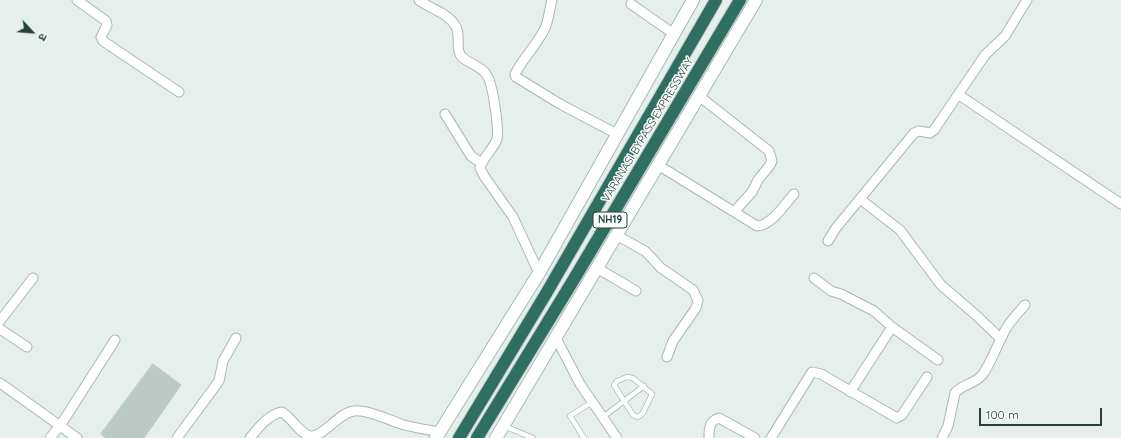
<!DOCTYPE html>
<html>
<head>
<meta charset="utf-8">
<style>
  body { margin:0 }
  #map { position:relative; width:1121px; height:438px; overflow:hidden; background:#e6efeb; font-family:Quicksand,"Noto Sans Devanagari",sans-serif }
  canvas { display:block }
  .north { position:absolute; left:12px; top:12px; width:40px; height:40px; -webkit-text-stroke:3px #f7fbf9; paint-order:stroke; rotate:116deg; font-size:11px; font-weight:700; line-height:16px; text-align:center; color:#24423a }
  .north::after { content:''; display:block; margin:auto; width:14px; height:18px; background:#24423a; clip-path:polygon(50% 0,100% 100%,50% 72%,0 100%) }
  .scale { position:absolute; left:979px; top:408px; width:123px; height:18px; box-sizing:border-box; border:2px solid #24423a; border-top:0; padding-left:5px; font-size:12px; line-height:14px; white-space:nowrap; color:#24423a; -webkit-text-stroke:3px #f7fbf9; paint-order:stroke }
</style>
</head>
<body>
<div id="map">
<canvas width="1121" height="438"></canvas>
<div class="north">उ</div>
<div class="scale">100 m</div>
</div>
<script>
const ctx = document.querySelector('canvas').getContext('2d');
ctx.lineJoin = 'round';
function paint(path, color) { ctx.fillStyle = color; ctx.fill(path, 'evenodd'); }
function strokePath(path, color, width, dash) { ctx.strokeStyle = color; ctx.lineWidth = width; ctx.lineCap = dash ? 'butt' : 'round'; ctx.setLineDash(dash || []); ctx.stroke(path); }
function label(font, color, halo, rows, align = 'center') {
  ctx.font = font + ' Quicksand,sans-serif'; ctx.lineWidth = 3; ctx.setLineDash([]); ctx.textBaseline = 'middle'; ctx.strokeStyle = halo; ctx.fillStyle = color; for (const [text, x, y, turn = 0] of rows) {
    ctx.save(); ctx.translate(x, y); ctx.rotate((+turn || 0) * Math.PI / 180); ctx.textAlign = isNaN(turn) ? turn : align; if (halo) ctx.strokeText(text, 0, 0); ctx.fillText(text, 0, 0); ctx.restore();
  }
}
const building = new Path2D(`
  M 153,364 L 181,385 L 144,438 L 106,438 L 101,434 Z`);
paint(building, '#bbcac4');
strokePath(building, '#b8c9c2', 1);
const lane = new Path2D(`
  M 627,377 L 633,378 L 652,394 L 643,413 L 638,417 L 633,415 L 614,385 L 617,381 Z
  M 603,417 L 644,386
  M 504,426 L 533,438
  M 584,438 L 570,416 L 592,402`);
const street = new Path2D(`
  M 77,0 L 106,21 L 107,25 L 101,37 L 103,41 L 179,92
  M 419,0 C 430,9 449,13 456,27 C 461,36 455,48 461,56 C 468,64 480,65 486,74 C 493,82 499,129 497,139 C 493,150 483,157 480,168 L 484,176 L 513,217 L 539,273
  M 552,0 C 549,10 549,21 544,30 C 536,46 523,58 515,74 L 516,77 L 560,104 L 617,134
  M 631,4 L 674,34
  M 959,95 L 1121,204
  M 699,96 L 769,151 L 772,161 L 770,165 L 758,180 L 752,192 L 734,212
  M 445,114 L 471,156 L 481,163
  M 658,165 L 757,226 C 772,225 784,205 794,194
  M 860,199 L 900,230 L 941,285 L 977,316 L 1001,339
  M 616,235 L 645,251 L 661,268 L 693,290 L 698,300 L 696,308 L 673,341 L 667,357
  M 828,241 L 836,228 L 914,133 L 919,131 L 930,133 L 934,130 L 985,55 L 1005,36 L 1027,0
  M 597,268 L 636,291
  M 814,278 L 831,291 L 841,294 L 874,311 L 892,327 L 938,360
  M 0,321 L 33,278
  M 0,329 L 27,347
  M 556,338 L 580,384 L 617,438
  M 0,383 L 77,438
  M 850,392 L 892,327
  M 50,438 L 60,426 L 115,340
  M 177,438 L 219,381 L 223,361 L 236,338
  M 250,438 C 258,428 269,414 282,412 C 292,418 299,433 310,436 C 323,438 339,412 354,411 C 367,409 391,421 404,425 C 416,428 428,430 440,432
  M 709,438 C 709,429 709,421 719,418 L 755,438
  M 771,438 L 812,372 L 821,374 L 897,418 L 902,415 L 927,377
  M 942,438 L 948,426 L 955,393 C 962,384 976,384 983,374 C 993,359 998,342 1007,327 C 1012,319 1019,312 1025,305`);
const secondary = new Path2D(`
  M 436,438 L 539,273 L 693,0
  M 496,438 L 756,0`);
const highway = new Path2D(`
  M 459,438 L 547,292 L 716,0
  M 477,438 L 571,284 L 740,0`);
strokePath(lane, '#a8b8b2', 6);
strokePath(street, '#a8b8b2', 11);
strokePath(secondary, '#a4bbb3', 14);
strokePath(highway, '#c2cac8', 14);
strokePath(lane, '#fff', 4.5);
strokePath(street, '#fff', 9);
strokePath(secondary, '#fff', 12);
strokePath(highway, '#2f6f62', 12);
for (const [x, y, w] of [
  [610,220,34]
]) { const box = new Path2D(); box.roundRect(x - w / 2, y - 8, w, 16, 3); ctx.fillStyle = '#f7fbf9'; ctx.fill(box); strokePath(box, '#24423a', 1); }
label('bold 10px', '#24423a', null, [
  ["NH19",610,220]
]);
label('11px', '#24423a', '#f7fbf9', [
  ["VARANASI BYPASS EXPRESSWAY",648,130,-59]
]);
</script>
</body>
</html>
